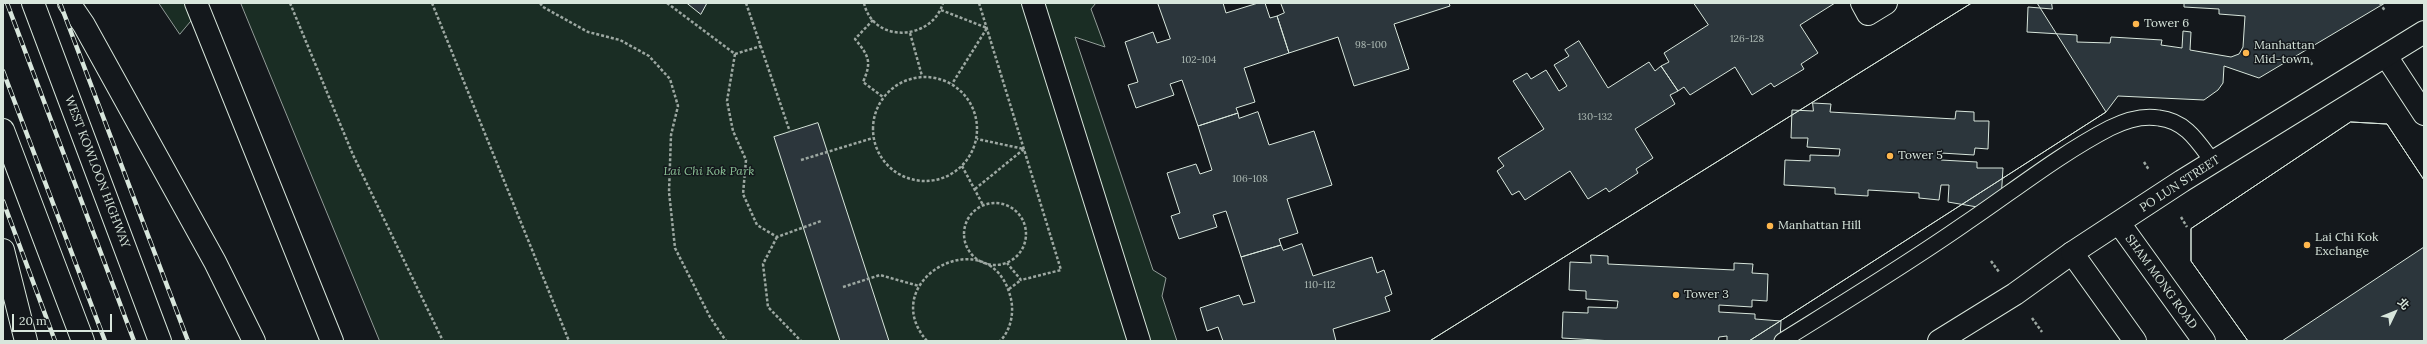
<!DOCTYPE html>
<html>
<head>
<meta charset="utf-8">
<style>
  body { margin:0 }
  #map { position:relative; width:2427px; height:344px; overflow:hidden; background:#14181c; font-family:Lora,"Noto Sans TC",serif }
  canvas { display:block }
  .frame { position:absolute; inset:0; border:4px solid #d8e6dc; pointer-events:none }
  .north { position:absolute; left:2375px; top:292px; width:40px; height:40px; -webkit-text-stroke:3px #14181c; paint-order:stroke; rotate:47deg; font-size:11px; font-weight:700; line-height:16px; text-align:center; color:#d8e6dc }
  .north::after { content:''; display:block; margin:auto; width:14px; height:18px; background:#d8e6dc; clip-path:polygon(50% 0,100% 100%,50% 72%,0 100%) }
  .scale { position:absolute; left:12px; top:314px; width:100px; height:18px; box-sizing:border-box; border:2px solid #d8e6dc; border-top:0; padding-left:5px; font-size:12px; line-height:14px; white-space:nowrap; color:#d8e6dc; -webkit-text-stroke:3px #14181c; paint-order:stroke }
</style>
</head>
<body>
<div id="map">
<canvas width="2427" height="344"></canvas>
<div class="frame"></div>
<div class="north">北</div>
<div class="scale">20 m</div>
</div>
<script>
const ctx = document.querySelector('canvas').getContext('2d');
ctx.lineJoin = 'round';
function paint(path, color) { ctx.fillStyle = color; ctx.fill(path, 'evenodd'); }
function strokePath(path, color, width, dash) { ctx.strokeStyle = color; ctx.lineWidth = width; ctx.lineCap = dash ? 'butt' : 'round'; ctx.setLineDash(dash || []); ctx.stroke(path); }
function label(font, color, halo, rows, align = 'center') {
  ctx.font = font + ' Lora,serif'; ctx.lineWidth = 3; ctx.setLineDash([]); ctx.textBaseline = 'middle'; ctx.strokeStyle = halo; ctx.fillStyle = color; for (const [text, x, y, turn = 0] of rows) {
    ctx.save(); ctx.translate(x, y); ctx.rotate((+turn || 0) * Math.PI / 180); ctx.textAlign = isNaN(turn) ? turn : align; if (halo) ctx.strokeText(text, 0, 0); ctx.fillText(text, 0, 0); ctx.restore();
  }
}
const green = new Path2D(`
  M 159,3 L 206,3 L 180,34 Z
  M 241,3 L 1096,3 L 1091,9 L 1105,47 L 1075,37 L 1153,270 L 1166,278 L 1162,296 L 1177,341 L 380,341 Z`);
paint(green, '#1a2d24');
strokePath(green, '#939e99', 1);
const building = new Path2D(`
  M 687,3 L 707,3 L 701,14 Z
  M 1158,3 L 1223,3 L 1226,13 L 1258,3 L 1265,3 L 1270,18 L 1277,16 L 1289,53 L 1244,68 L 1255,102 L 1236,108 L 1238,113 L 1198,126 L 1182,80 L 1170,84 L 1174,95 L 1136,108 L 1128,85 L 1138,82 L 1125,42 L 1153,32 L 1157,43 L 1170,39 Z
  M 1281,3 L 1449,3 L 1450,6 L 1394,24 L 1409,69 L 1354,86 L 1338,37 L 1289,53 L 1277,16 L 1284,13 Z
  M 1694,3 L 1835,3 L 1800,25 L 1818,53 L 1801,64 L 1804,69 L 1774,87 L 1771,83 L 1752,95 L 1735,67 L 1690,95 L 1684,87 L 1678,91 L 1661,66 L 1669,62 L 1664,53 L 1708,25 Z
  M 1972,3 L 2037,3 L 2106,112 L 1749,341 L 1430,341 Z
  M 1972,3 L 2385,3 L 2259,78 L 2224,66 L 2223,83 L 2218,90 L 2204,100 L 2118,96 L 2106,112 L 1749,341 L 1430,341 Z
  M 2052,3 L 2184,3 L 2184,7 L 2219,9 L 2219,14 L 2245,16 L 2243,47 L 2239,54 L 2231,57 L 2190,50 L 2191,32 L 2183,31 L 2182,48 L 2161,45 L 2162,40 L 2111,37 L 2110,43 L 2077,42 L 2077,35 L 2027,32 L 2028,7 L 2052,9 Z
  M 1579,41 L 1608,88 L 1649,62 L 1655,71 L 1661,66 L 1678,91 L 1670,95 L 1675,104 L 1635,129 L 1653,158 L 1636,169 L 1638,173 L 1609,192 L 1606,188 L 1588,199 L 1570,171 L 1525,200 L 1519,191 L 1512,195 L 1497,171 L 1504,166 L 1498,158 L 1544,129 L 1513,81 L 1527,73 L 1531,79 L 1546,70 L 1559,91 L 1567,86 L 1554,65 L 1569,56 L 1565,50 Z
  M 1813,103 L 1831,104 L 1830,112 L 1955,119 L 1956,111 L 1974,112 L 1974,121 L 1989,121 L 1988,149 L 1975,148 L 1974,155 L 1941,153 L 1941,160 L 1977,162 L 1977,168 L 2003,168 L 2001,200 L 1989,209 L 1948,202 L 1949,185 L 1941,185 L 1939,200 L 1919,198 L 1919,193 L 1868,190 L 1868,196 L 1835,194 L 1835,188 L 1784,185 L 1785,160 L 1810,161 L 1810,155 L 1839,156 L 1840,149 L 1807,147 L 1808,138 L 1791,138 L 1792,110 L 1813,111 Z
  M 1258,112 L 1269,145 L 1314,131 L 1332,185 L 1287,199 L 1298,233 L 1279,239 L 1281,245 L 1241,257 L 1226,211 L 1213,215 L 1217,227 L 1179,239 L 1171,216 L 1180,213 L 1167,173 L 1196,164 L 1200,174 L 1212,170 L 1198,126 L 1238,113 L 1239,118 Z
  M 2351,122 L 2387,124 L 2424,180 L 2424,247 L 2282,341 L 2248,341 L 2191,261 L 2191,229 Z
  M 2351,122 L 2387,124 L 2424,180 L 2424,341 L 2248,341 L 2191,261 L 2191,229 Z
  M 818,123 L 889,341 L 840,341 L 774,137 Z
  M 1302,244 L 1313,276 L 1372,257 L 1377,273 L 1384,270 L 1392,294 L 1385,297 L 1390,311 L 1333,329 L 1336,341 L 1223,341 L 1218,327 L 1207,331 L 1200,308 L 1239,295 L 1243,305 L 1255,302 L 1241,257 L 1281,245 L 1283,250 Z
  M 1591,255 L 1608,256 L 1608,264 L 1734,270 L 1734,263 L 1753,264 L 1752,273 L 1768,274 L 1767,301 L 1752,300 L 1752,307 L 1719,305 L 1719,312 L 1755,314 L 1755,319 L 1781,321 L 1780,341 L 1727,341 L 1727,336 L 1719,337 L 1718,341 L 1613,341 L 1562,338 L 1563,312 L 1588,313 L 1588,307 L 1617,308 L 1618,301 L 1586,299 L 1586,291 L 1569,290 L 1570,262 L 1591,263 Z`);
paint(building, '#2c363c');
strokePath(building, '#d8e6dc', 1);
const service = new Path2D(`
  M 1782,341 C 1843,303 1904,266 1963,225 C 2011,193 2058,155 2110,128 C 2124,121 2142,115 2159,118 C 2186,121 2198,142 2213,162`);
const pedestrian = new Path2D(`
  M 1033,3 L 1139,341`);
const minor = new Path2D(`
  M 1862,3 L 1868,14 L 1886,3
  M 2386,56 L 2424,114
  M 1939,341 L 2015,294 L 2072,253`);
const tertiary = new Path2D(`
  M 2119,223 L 2204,341
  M 2135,341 L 2072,253 L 2182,181 L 2424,32`);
const motorway = new Path2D(`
  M 33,3 L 160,341
  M 69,3 L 84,25 L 215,262 L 254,341
  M 196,3 L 332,341
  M 3,130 L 83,341
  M 3,250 L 26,341`);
strokePath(service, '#d8e6dc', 17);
strokePath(pedestrian, '#d8e6dc', 24);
strokePath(minor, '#d8e6dc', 24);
strokePath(tertiary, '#d8e6dc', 24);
strokePath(motorway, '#d8e6dc', 24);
strokePath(new Path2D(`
  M 290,3 L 353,155 L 443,341
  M 432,3 L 569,341
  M 540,3 L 543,7 L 588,32 L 620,40 L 649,56 L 670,79 L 678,106 L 671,135 L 669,192 L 675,248 L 710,317 L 726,341
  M 667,3 L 735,54 L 761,46
  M 746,3 L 790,132
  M 864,3 C 873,44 932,41 943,3
  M 979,3 L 1061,270 L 1021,280 L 1007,263
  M 2380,3 L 2385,11
  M 941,10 L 987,28 L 952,84
  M 873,20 L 855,39 C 869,56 872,62 863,82 L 883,97
  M 910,33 L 922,76
  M 735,54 L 727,101 L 733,131 L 746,160 L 743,194 L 757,225 L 777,237 L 821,221
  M 2308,58 L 2313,66
  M873 129a52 52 0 1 1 104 0a52 52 0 1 1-104 0Z
  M 801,160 L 873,138
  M 2144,162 L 2149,170
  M 962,166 L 983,205
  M 975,189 L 1024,149 L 977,139
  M964 234a31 31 0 1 1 62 0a31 31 0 1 1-62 0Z
  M 2181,217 L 2187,227
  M 777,237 L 763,264 L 768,307 L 801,341
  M 1991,261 L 1999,272
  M 843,287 L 880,275 L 919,286
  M 1009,289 L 1021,280
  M 2032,318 L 2042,332
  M 927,341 C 873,279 992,216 1011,299 C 1014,313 1011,330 1000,341`), '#9da8a2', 2.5, [3, 2]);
strokePath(service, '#14181c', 15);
strokePath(pedestrian, '#14181c', 22);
strokePath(minor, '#14181c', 22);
strokePath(tertiary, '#14181c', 22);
strokePath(motorway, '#14181c', 22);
const rail = new Path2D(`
  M 7,3 L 134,341
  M 60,3 L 188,341
  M 3,71 L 105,341
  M 3,201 L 55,341`);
strokePath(rail, '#d8e6dc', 4.5);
strokePath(rail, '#14181c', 3, [9]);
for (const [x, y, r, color] of [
  [2136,24,4,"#ffb74d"],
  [2246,53,4,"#ffb74d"],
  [1890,156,4,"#ffb74d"],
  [1770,226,4,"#ffb74d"],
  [2307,245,4,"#ffb74d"],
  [1676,295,4,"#ffb74d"]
]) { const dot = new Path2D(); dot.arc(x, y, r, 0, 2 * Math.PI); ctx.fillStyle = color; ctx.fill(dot); strokePath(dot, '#14181c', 1.5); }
label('10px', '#adbab4', null, [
  ["126-128",1747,39],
  ["98-100",1371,45],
  ["102-104",1199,60],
  ["130-132",1595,117],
  ["106-108",1250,179],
  ["110-112",1320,285]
]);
label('12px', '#d8e6dc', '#14181c', [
  ["Tower 6",2144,24],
  ["Manhattan",2254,46],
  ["Mid-town",2254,60],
  ["Tower 5",1898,156],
  ["Manhattan Hill",1778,226],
  ["Lai Chi Kok",2315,238],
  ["Exchange",2315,252],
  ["Tower 3",1684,295]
], 'left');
label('12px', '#d8e6dc', '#14181c', [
  ["WEST KOWLOON HIGHWAY",97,172,69],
  ["PO LUN STREET",2180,184,-33],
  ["SHAM MONG ROAD",2161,282,54]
]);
label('italic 12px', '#8ac095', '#14181c', [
  ["Lai Chi Kok Park",709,172]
]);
</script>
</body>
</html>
